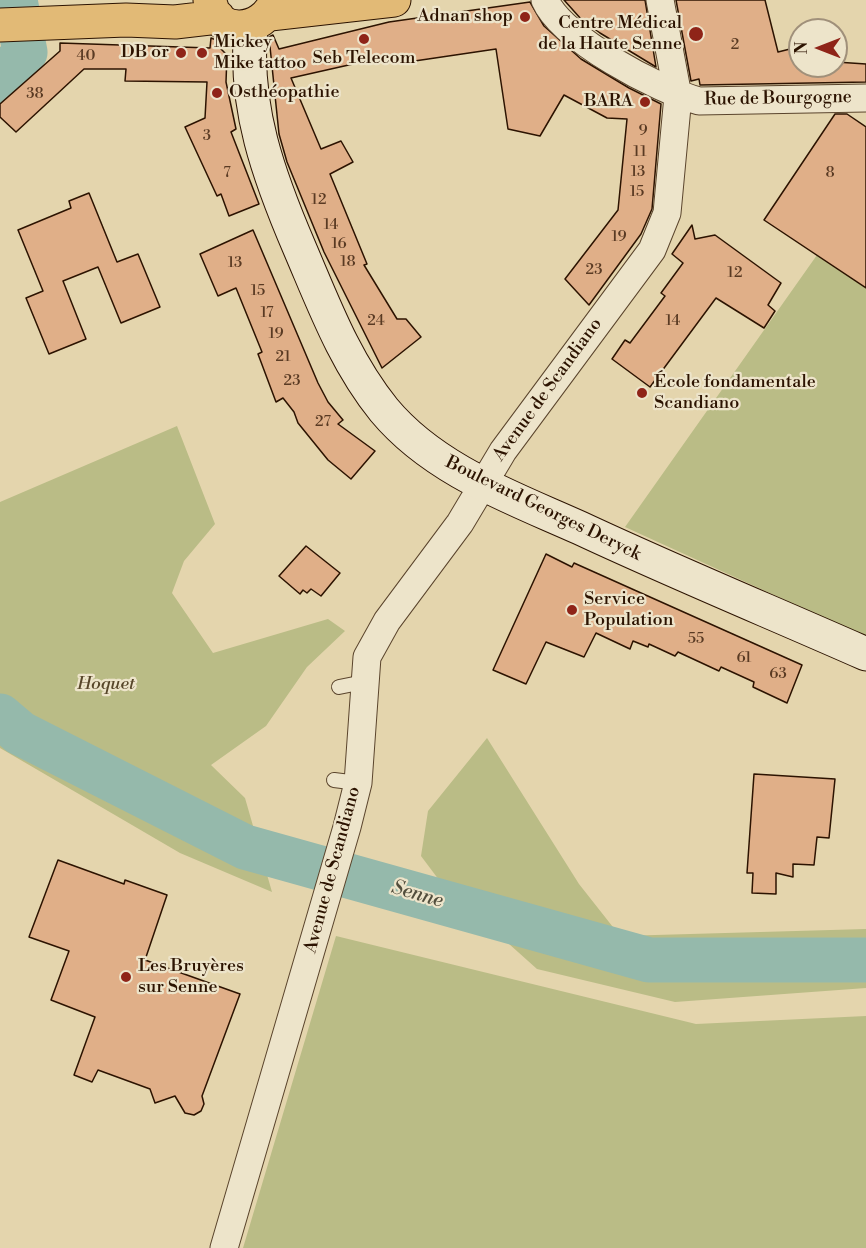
<!DOCTYPE html>
<html>
<head>
<meta charset="utf-8">
<style>
  body { margin:0 }
  #map { position:relative; width:866px; height:1248px; overflow:hidden; background:#e4d5ad; font-family:"Libre Bodoni",serif }
  canvas { display:block }
  .north { position:absolute; left:788px; top:18px; width:60px; height:60px; box-sizing:border-box; background:#ede4ca; border:2px solid #a0907a; border-radius:50%; rotate:270deg; font-size:16px; font-weight:700; line-height:24px; text-align:center; color:#2c1301 }
  .north::after { content:''; display:block; margin:auto; width:21px; height:27px; background:#8f2418; clip-path:polygon(50% 0,100% 100%,50% 72%,0 100%) }
</style>
</head>
<body>
<div id="map">
<canvas width="866" height="1248"></canvas>
<div class="north">N</div>
</div>
<script>
const ctx = document.querySelector('canvas').getContext('2d');
ctx.lineJoin = 'round';
function paint(path, color) { ctx.fillStyle = color; ctx.fill(path, 'evenodd'); }
function strokePath(path, color, width, dash) { ctx.strokeStyle = color; ctx.lineWidth = width; ctx.lineCap = dash ? 'butt' : 'round'; ctx.setLineDash(dash || []); ctx.stroke(path); }
function label(font, color, halo, rows, align = 'center') {
  ctx.font = font + ' "Libre Bodoni",serif'; ctx.lineWidth = 4.5; ctx.setLineDash([]); ctx.textBaseline = 'middle'; ctx.strokeStyle = halo; ctx.fillStyle = color; for (const [text, x, y, turn = 0] of rows) {
    ctx.save(); ctx.translate(x, y); ctx.rotate((+turn || 0) * Math.PI / 180); ctx.textAlign = isNaN(turn) ? turn : align; if (halo) ctx.strokeText(text, 0, 0); ctx.fillText(text, 0, 0); ctx.restore();
  }
}
paint(new Path2D(`
  M 817,255 L 866,288 L 866,637 L 625,527 Z
  M 177,426 L 215,524 L 184,561 L 172,593 L 213,653 L 328,619 L 345,631 L 307,667 L 266,726 L 211,765 L 245,798 L 272,892 L 180,853 L 0,748 L 0,502 Z
  M 487,738 L 579,884 L 620,936 L 866,929 L 866,988 L 675,1002 L 537,969 L 442,884 L 421,856 L 428,811 Z
  M 336,936 L 696,1024 L 866,1016 L 866,1248 L 243,1248 Z`), '#babc86');
strokePath(new Path2D(`
  M 0,83 L 25,52 L 15,0
  M 0,716 L 20,733 L 245,847 L 649,960 L 866,960`), '#95b9ab', 45);
const building = new Path2D(`
  M 564,0 L 645,0 L 656,67 L 600,33 L 581,19 Z
  M 676,0 L 765,0 L 778,52 L 798,47 L 800,66 L 836,66 L 836,62 L 866,64 L 866,82 L 700,85 L 699,79 L 691,81 Z
  M 530,2 L 544,26 L 581,59 L 629,88 L 661,104 L 652,209 L 641,234 L 589,305 L 565,279 L 618,210 L 627,119 L 607,118 L 564,95 L 540,136 L 508,129 L 496,49 L 401,63 L 393,55 L 291,78 L 321,149 L 341,141 L 353,162 L 330,174 L 367,264 L 364,265 L 397,319 L 406,319 L 421,337 L 382,368 L 324,252 L 287,162 L 279,134 L 269,37 L 273,35 L 279,49 L 389,22 Z
  M 211,38 L 219,41 L 220,48 L 227,55 L 226,82 L 236,129 L 231,132 L 259,204 L 229,216 L 221,194 L 217,196 L 185,127 L 205,118 L 207,82 L 125,81 L 126,69 L 84,69 L 16,132 L 0,117 L 0,104 L 60,51 L 60,43 L 210,48 Z
  M 835,114 L 847,114 L 866,127 L 866,288 L 764,220 Z
  M 89,193 L 117,262 L 138,254 L 160,307 L 121,323 L 98,267 L 63,281 L 86,339 L 49,354 L 26,298 L 43,291 L 18,230 L 71,208 L 69,201 Z
  M 692,225 L 695,239 L 715,235 L 781,283 L 768,305 L 775,311 L 764,328 L 716,298 L 650,387 L 612,359 L 625,340 L 630,343 L 665,296 L 661,293 L 683,263 L 672,254 Z
  M 253,230 L 318,383 L 328,402 L 343,420 L 338,424 L 375,451 L 351,479 L 328,460 L 298,423 L 294,412 L 283,398 L 276,402 L 258,354 L 262,352 L 236,288 L 218,296 L 200,254 Z
  M 306,546 L 340,573 L 321,596 L 311,589 L 307,593 L 303,590 L 300,594 L 279,576 Z
  M 546,554 L 572,567 L 574,563 L 802,665 L 787,703 L 753,687 L 754,682 L 721,667 L 719,671 L 678,652 L 675,656 L 649,644 L 648,647 L 633,641 L 630,649 L 596,633 L 584,657 L 546,642 L 526,684 L 493,670 Z
  M 754,774 L 835,779 L 829,838 L 817,837 L 814,865 L 793,864 L 793,877 L 776,873 L 776,894 L 752,893 L 753,873 L 747,873 Z
  M 58,860 L 124,884 L 125,880 L 167,895 L 145,960 L 240,994 L 202,1096 L 204,1104 L 201,1111 L 194,1115 L 185,1113 L 175,1096 L 155,1103 L 150,1089 L 98,1070 L 92,1082 L 74,1075 L 95,1017 L 51,1000 L 69,951 L 29,937 Z`);
paint(building, '#e0af88');
strokePath(building, '#2c1301', 1.5);
const lane = new Path2D(`
  M 339,687 L 364,682
  M 334,780 L 358,783`);
const street = new Path2D(`
  M 545,0 C 562,39 658,90 699,101 L 866,98
  M 224,1248 L 347,827 L 358,783 L 367,657 L 387,621 L 460,523 L 503,451 L 652,250 L 667,213 L 678,96 L 660,0`);
const secondary = new Path2D(`
  M 251,27 C 243,106 269,177 300,249 C 324,305 345,362 384,410 C 434,470 511,497 580,528 C 674,572 771,612 866,654`);
const primary = new Path2D(`
  M 210,0 C 214,37 263,35 276,0
  M 270,14 L 394,0
  M 0,25 L 126,20 L 175,22 L 218,17`);
strokePath(lane, '#5a442c', 16);
strokePath(street, '#5a442c', 29);
strokePath(secondary, '#2c1301', 35);
strokePath(primary, '#2c1301', 35);
strokePath(lane, '#ede4ca', 14);
strokePath(street, '#ede4ca', 27);
strokePath(secondary, '#ede4ca', 33);
strokePath(primary, '#e2ba76', 33);
for (const [x, y, r, color] of [
  [525,17,6,"#8f2418"],
  [696,34,8,"#8f2418"],
  [364,39,6,"#8f2418"],
  [181,53,6,"#8f2418"],
  [202,53,6,"#8f2418"],
  [217,93,6,"#8f2418"],
  [645,102,6,"#8f2418"],
  [642,393,6,"#8f2418"],
  [572,610,6,"#8f2418"],
  [126,977,6,"#8f2418"]
]) { const dot = new Path2D(); dot.arc(x, y, r, 0, 2 * Math.PI); ctx.fillStyle = color; ctx.fill(dot); strokePath(dot, '#ede4ca', 2); }
label('15px', '#593a23', null, [
  ["2",735,45],
  ["40",86,56],
  ["38",35,94],
  ["9",643,131],
  ["3",207,136],
  ["11",640,152],
  ["13",638,172],
  ["7",227,173],
  ["8",830,173],
  ["15",637,192],
  ["12",319,200],
  ["14",331,225],
  ["19",619,237],
  ["16",339,244],
  ["18",348,262],
  ["13",235,263],
  ["23",594,270],
  ["12",735,273],
  ["15",258,291],
  ["17",267,313],
  ["24",376,321],
  ["14",673,321],
  ["19",276,334],
  ["21",283,357],
  ["23",292,381],
  ["27",323,422],
  ["55",696,639],
  ["61",744,658],
  ["63",778,674]
]);
label('18px', '#2c1301', '#ede4ca', [
  ["Adnan shop",513,17,"right"],
  ["Centre Médical",682,24,"right"],
  ["de la Haute Senne",682,45,"right"],
  ["Mickey",214,43],
  ["Mike tattoo",214,64],
  ["DB or",169,53,"right"],
  ["Seb Telecom",364,59,"center"],
  ["Osthéopathie",229,93],
  ["BARA",633,102,"right"],
  ["École fondamentale",654,383],
  ["Scandiano",654,404],
  ["Service",584,600],
  ["Population",584,621],
  ["Les Bruyères",138,967],
  ["sur Senne",138,988]
], 'left');
label('18px', '#2c1301', '#ede4ca', [
  ["Rue de Bourgogne",778,99,-1],
  ["Avenue de Scandiano",548,390,-54],
  ["Boulevard Georges Deryck",543,509,26],
  ["Avenue de Scandiano",333,870,-75]
]);
label('italic 18px', '#574629', '#ede4ca', [
  ["Hoquet",106,685]
]);
label('italic 20px', '#514d3c', '#ede4ca', [
  ["Senne",417,895,16]
]);
</script>
</body>
</html>
